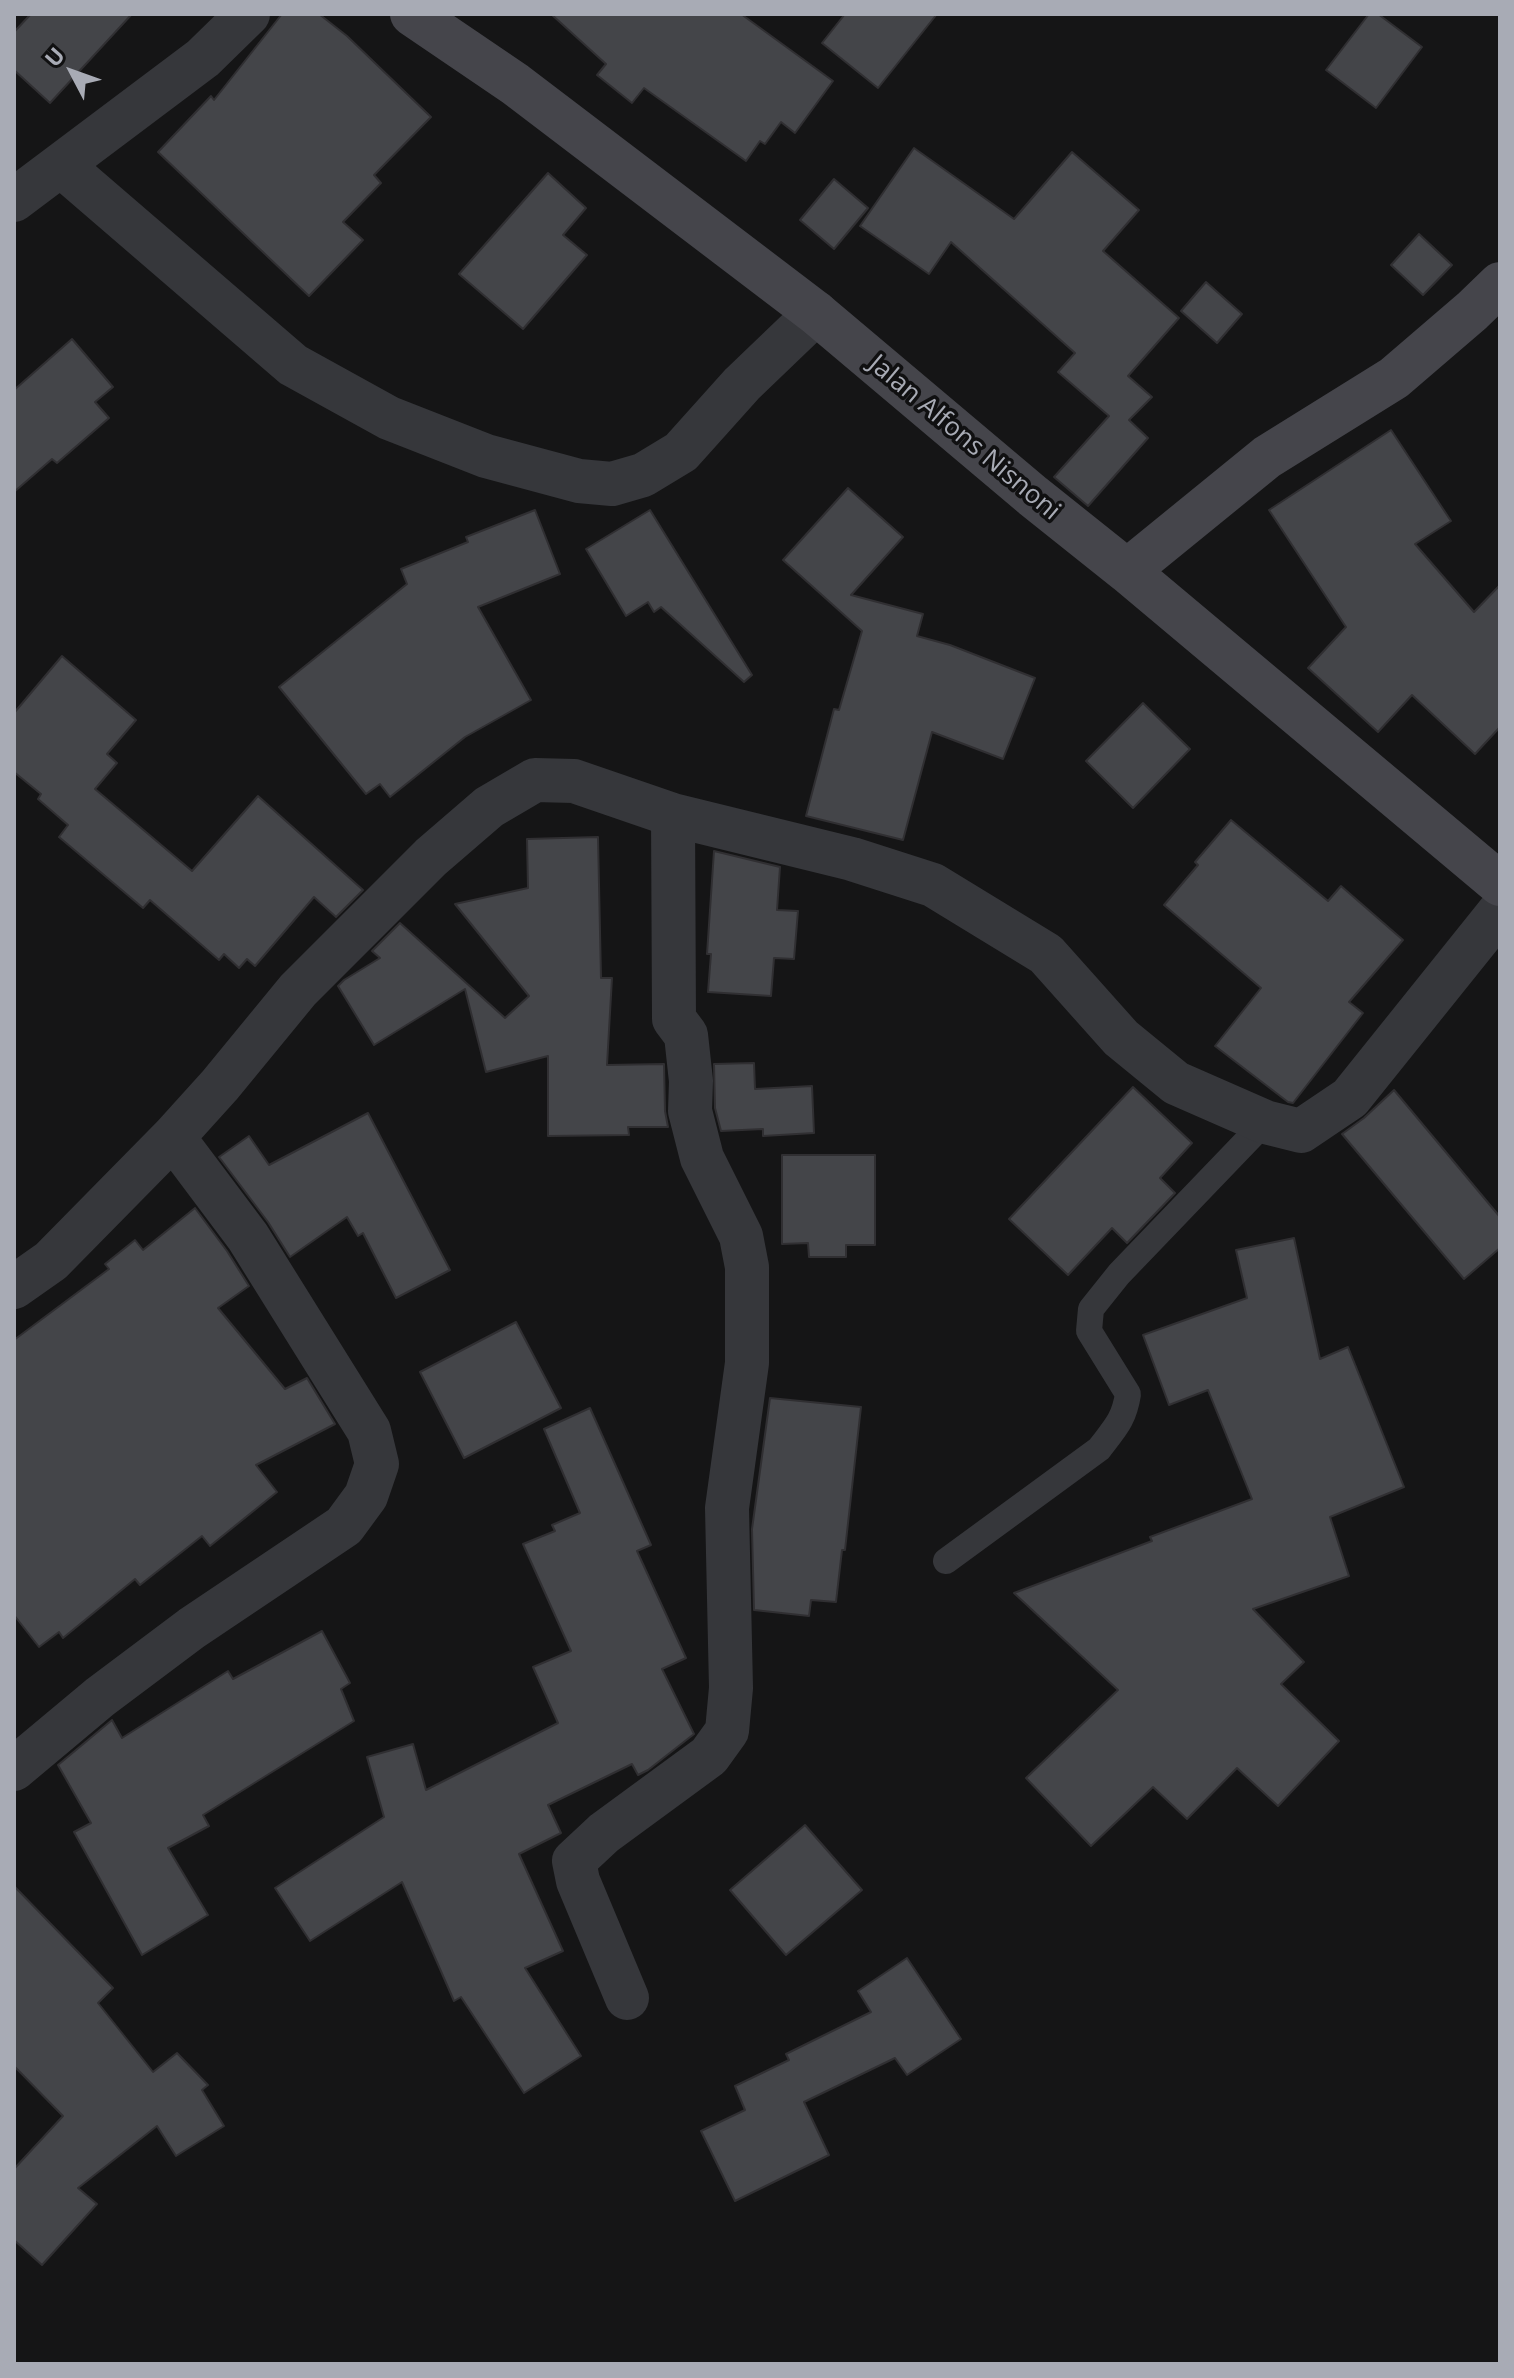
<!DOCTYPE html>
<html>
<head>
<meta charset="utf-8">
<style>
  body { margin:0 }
  #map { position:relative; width:1514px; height:2378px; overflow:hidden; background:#151516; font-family:"Open Sans",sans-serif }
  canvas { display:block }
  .frame { position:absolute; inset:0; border:16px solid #a8abb5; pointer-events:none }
  .north { position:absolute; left:32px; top:32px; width:80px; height:80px; -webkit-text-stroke:6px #101011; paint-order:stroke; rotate:311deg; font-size:22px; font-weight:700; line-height:32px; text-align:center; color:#a8abb5 }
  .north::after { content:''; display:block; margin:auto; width:28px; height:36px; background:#a8abb5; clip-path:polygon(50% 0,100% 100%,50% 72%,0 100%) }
</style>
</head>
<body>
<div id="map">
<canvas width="1514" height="2378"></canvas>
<div class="frame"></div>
<div class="north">U</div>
</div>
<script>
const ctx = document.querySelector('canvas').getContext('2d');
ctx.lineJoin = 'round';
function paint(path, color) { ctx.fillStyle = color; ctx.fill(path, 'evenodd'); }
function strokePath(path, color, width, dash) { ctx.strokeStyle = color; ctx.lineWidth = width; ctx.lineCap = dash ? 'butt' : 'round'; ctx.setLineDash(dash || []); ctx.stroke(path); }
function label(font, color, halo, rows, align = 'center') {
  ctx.font = font + ' "Open Sans",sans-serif'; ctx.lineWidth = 7; ctx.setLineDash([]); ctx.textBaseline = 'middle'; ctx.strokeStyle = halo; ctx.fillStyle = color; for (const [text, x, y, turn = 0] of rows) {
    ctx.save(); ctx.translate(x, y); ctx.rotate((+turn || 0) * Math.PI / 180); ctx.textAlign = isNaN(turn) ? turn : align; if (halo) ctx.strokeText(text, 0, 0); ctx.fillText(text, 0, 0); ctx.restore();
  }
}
const building = new Path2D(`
  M 31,14 L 132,14 L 50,103 L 14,70 L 14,32 Z
  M 282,14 L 319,14 L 347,36 L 431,117 L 374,175 L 381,183 L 343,222 L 363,240 L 309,296 L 158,152 L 211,96 L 214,100 Z
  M 551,14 L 741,14 L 833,81 L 795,133 L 781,122 L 765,144 L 760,141 L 746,161 L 644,88 L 632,103 L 597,75 L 606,64 Z
  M 845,14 L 937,14 L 878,88 L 822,43 Z
  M 1369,14 L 1378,14 L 1422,47 L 1376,108 L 1326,70 Z
  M 914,148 L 1014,219 L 1072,152 L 1139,210 L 1103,251 L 1179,318 L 1128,376 L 1152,397 L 1129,420 L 1148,438 L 1088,506 L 1054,477 L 1109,416 L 1058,372 L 1075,353 L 951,242 L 929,274 L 860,226 Z
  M 548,173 L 586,208 L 563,235 L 587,255 L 523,329 L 459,274 Z
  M 834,179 L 868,208 L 834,249 L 800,220 Z
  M 1419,234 L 1452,265 L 1423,295 L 1391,265 Z
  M 1206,282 L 1242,314 L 1217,343 L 1181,311 Z
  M 72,339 L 113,387 L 95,402 L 109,418 L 57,463 L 52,459 L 14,492 L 14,390 Z
  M 1391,430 L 1451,521 L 1415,544 L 1474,612 L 1500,585 L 1500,727 L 1475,754 L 1412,695 L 1378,732 L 1308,668 L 1346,627 L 1269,510 Z
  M 848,488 L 903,537 L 851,595 L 923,614 L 917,636 L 950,645 L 1035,678 L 1003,759 L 932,732 L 903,840 L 806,816 L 834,709 L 839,710 L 862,631 L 783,560 Z
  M 535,510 L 560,574 L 478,607 L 531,700 L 465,737 L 390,797 L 380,784 L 366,794 L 279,687 L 407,584 L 401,569 L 468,542 L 466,537 Z
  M 650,510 L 752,675 L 744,682 L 661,607 L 654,612 L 648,602 L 626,616 L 586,549 Z
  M 62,656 L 136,720 L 107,754 L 117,763 L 95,789 L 192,871 L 258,796 L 363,890 L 336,917 L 314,897 L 255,966 L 247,959 L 239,968 L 224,954 L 219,960 L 150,900 L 143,908 L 59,837 L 68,825 L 38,799 L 41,794 L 14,772 L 14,713 Z
  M 1143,703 L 1190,749 L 1133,808 L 1086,761 Z
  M 1231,820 L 1328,901 L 1341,886 L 1403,940 L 1349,1002 L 1363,1013 L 1293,1103 L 1288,1102 L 1215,1046 L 1261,988 L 1164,905 L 1198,865 L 1195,862 Z
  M 598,837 L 601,978 L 612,978 L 607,1065 L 664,1064 L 665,1111 L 668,1127 L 628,1127 L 629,1135 L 548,1136 L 548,1056 L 486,1072 L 465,989 L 374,1045 L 338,986 L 344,980 L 380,958 L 372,951 L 400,923 L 505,1018 L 529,996 L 455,904 L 528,888 L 527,839 Z
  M 714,851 L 780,867 L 777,910 L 798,911 L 794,959 L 774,958 L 771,996 L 708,992 L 711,954 L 707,954 Z
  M 754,1063 L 755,1089 L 812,1086 L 814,1133 L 763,1136 L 763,1129 L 721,1131 L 715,1108 L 714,1064 Z
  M 1133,1087 L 1192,1143 L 1160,1178 L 1175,1193 L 1127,1243 L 1112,1228 L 1068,1275 L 1009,1219 Z
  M 1394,1090 L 1500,1217 L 1500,1248 L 1464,1279 L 1342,1134 L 1364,1118 Z
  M 368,1113 L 450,1270 L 396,1298 L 363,1233 L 358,1236 L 347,1217 L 290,1257 L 268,1222 L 219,1157 L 249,1136 L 269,1165 Z
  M 782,1155 L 875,1155 L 875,1245 L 846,1245 L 846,1257 L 809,1257 L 808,1243 L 782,1244 Z
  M 195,1208 L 227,1251 L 249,1286 L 218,1308 L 285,1389 L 307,1378 L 335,1424 L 256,1465 L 277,1492 L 210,1546 L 202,1536 L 140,1585 L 135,1579 L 63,1638 L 59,1632 L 39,1647 L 14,1615 L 14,1340 L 109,1269 L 105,1264 L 135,1240 L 143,1250 Z
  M 1294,1238 L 1320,1359 L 1348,1347 L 1404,1487 L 1330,1517 L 1349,1576 L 1253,1609 L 1304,1662 L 1281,1684 L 1339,1741 L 1278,1806 L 1237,1768 L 1187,1819 L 1153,1787 L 1091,1846 L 1026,1778 L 1118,1690 L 1014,1593 L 1152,1541 L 1150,1537 L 1252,1499 L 1208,1390 L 1169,1405 L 1143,1335 L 1247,1298 L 1236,1250 Z
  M 516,1322 L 561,1408 L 464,1458 L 420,1372 Z
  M 770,1398 L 861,1407 L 845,1550 L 842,1550 L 836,1602 L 811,1600 L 809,1616 L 754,1610 L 752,1529 Z
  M 590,1408 L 651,1545 L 637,1551 L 686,1658 L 662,1669 L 694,1734 L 648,1770 L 638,1775 L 632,1764 L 548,1805 L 561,1833 L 519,1854 L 563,1951 L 525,1968 L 581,2056 L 524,2093 L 461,1997 L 454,2001 L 402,1882 L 310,1941 L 275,1888 L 384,1817 L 367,1757 L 413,1744 L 426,1790 L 558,1723 L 533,1667 L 571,1651 L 523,1544 L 555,1531 L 552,1525 L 580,1513 L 544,1429 Z
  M 322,1631 L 350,1683 L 341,1689 L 354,1721 L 203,1815 L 209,1826 L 168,1848 L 208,1915 L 142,1955 L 74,1832 L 91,1823 L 58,1765 L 112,1720 L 122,1738 L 228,1671 L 233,1679 Z
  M 805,1825 L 862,1890 L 786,1955 L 730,1890 Z
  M 14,1886 L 113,1988 L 98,2003 L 153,2072 L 177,2053 L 208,2085 L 202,2090 L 224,2126 L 176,2156 L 157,2126 L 78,2188 L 97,2204 L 42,2265 L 14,2240 L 14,2169 L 63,2116 L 14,2066 Z
  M 907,1958 L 961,2039 L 907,2075 L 895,2058 L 804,2102 L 829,2155 L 735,2201 L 701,2131 L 745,2110 L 735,2086 L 789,2060 L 786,2054 L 871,2012 L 858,1991 Z`);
paint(building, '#444549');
strokePath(building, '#302f32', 2);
strokePath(new Path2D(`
  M 946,1561 L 1099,1449 C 1115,1428 1124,1420 1128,1394 L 1089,1331 L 1091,1309 L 1119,1274 L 1265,1122`), '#36373b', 26);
strokePath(new Path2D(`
  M 62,166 L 293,365 L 389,418 L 486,456 L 579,481 L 612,484 L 643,475 L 681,452 L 742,384 L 816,313
  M 14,200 L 203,58 L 248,14
  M 14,1287 L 51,1261 L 173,1137 L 220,1085 L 298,990 L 431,857 L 489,807 L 535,780 L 574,781 L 673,815 L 852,859 L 933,885 L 1046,954 L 1121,1038 L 1176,1083 L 1265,1122 L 1301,1131 L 1350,1098 L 1500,911
  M 14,1769 L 100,1697 L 192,1628 L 344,1526 L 366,1496 L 377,1464 L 369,1431 L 248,1237 L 173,1137
  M 627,1998 L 578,1881 L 574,1861 L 604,1833 L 709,1756 L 727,1731 L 731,1688 L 727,1508 L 747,1363 L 747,1267 L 741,1236 L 702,1158 L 690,1111 L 691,1081 L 686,1035 L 674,1019 L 673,815`), '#36373b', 44);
strokePath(new Path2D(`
  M 412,14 L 515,84 L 816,313 L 1033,496 L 1127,571 L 1500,884
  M 1127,571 L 1267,457 L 1394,378 L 1472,311 L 1500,284`), '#45454b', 44);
label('26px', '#a8abb5', '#101011', [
  ["Jalan Alfons Nisnoni",964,438,40]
]);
</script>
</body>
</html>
